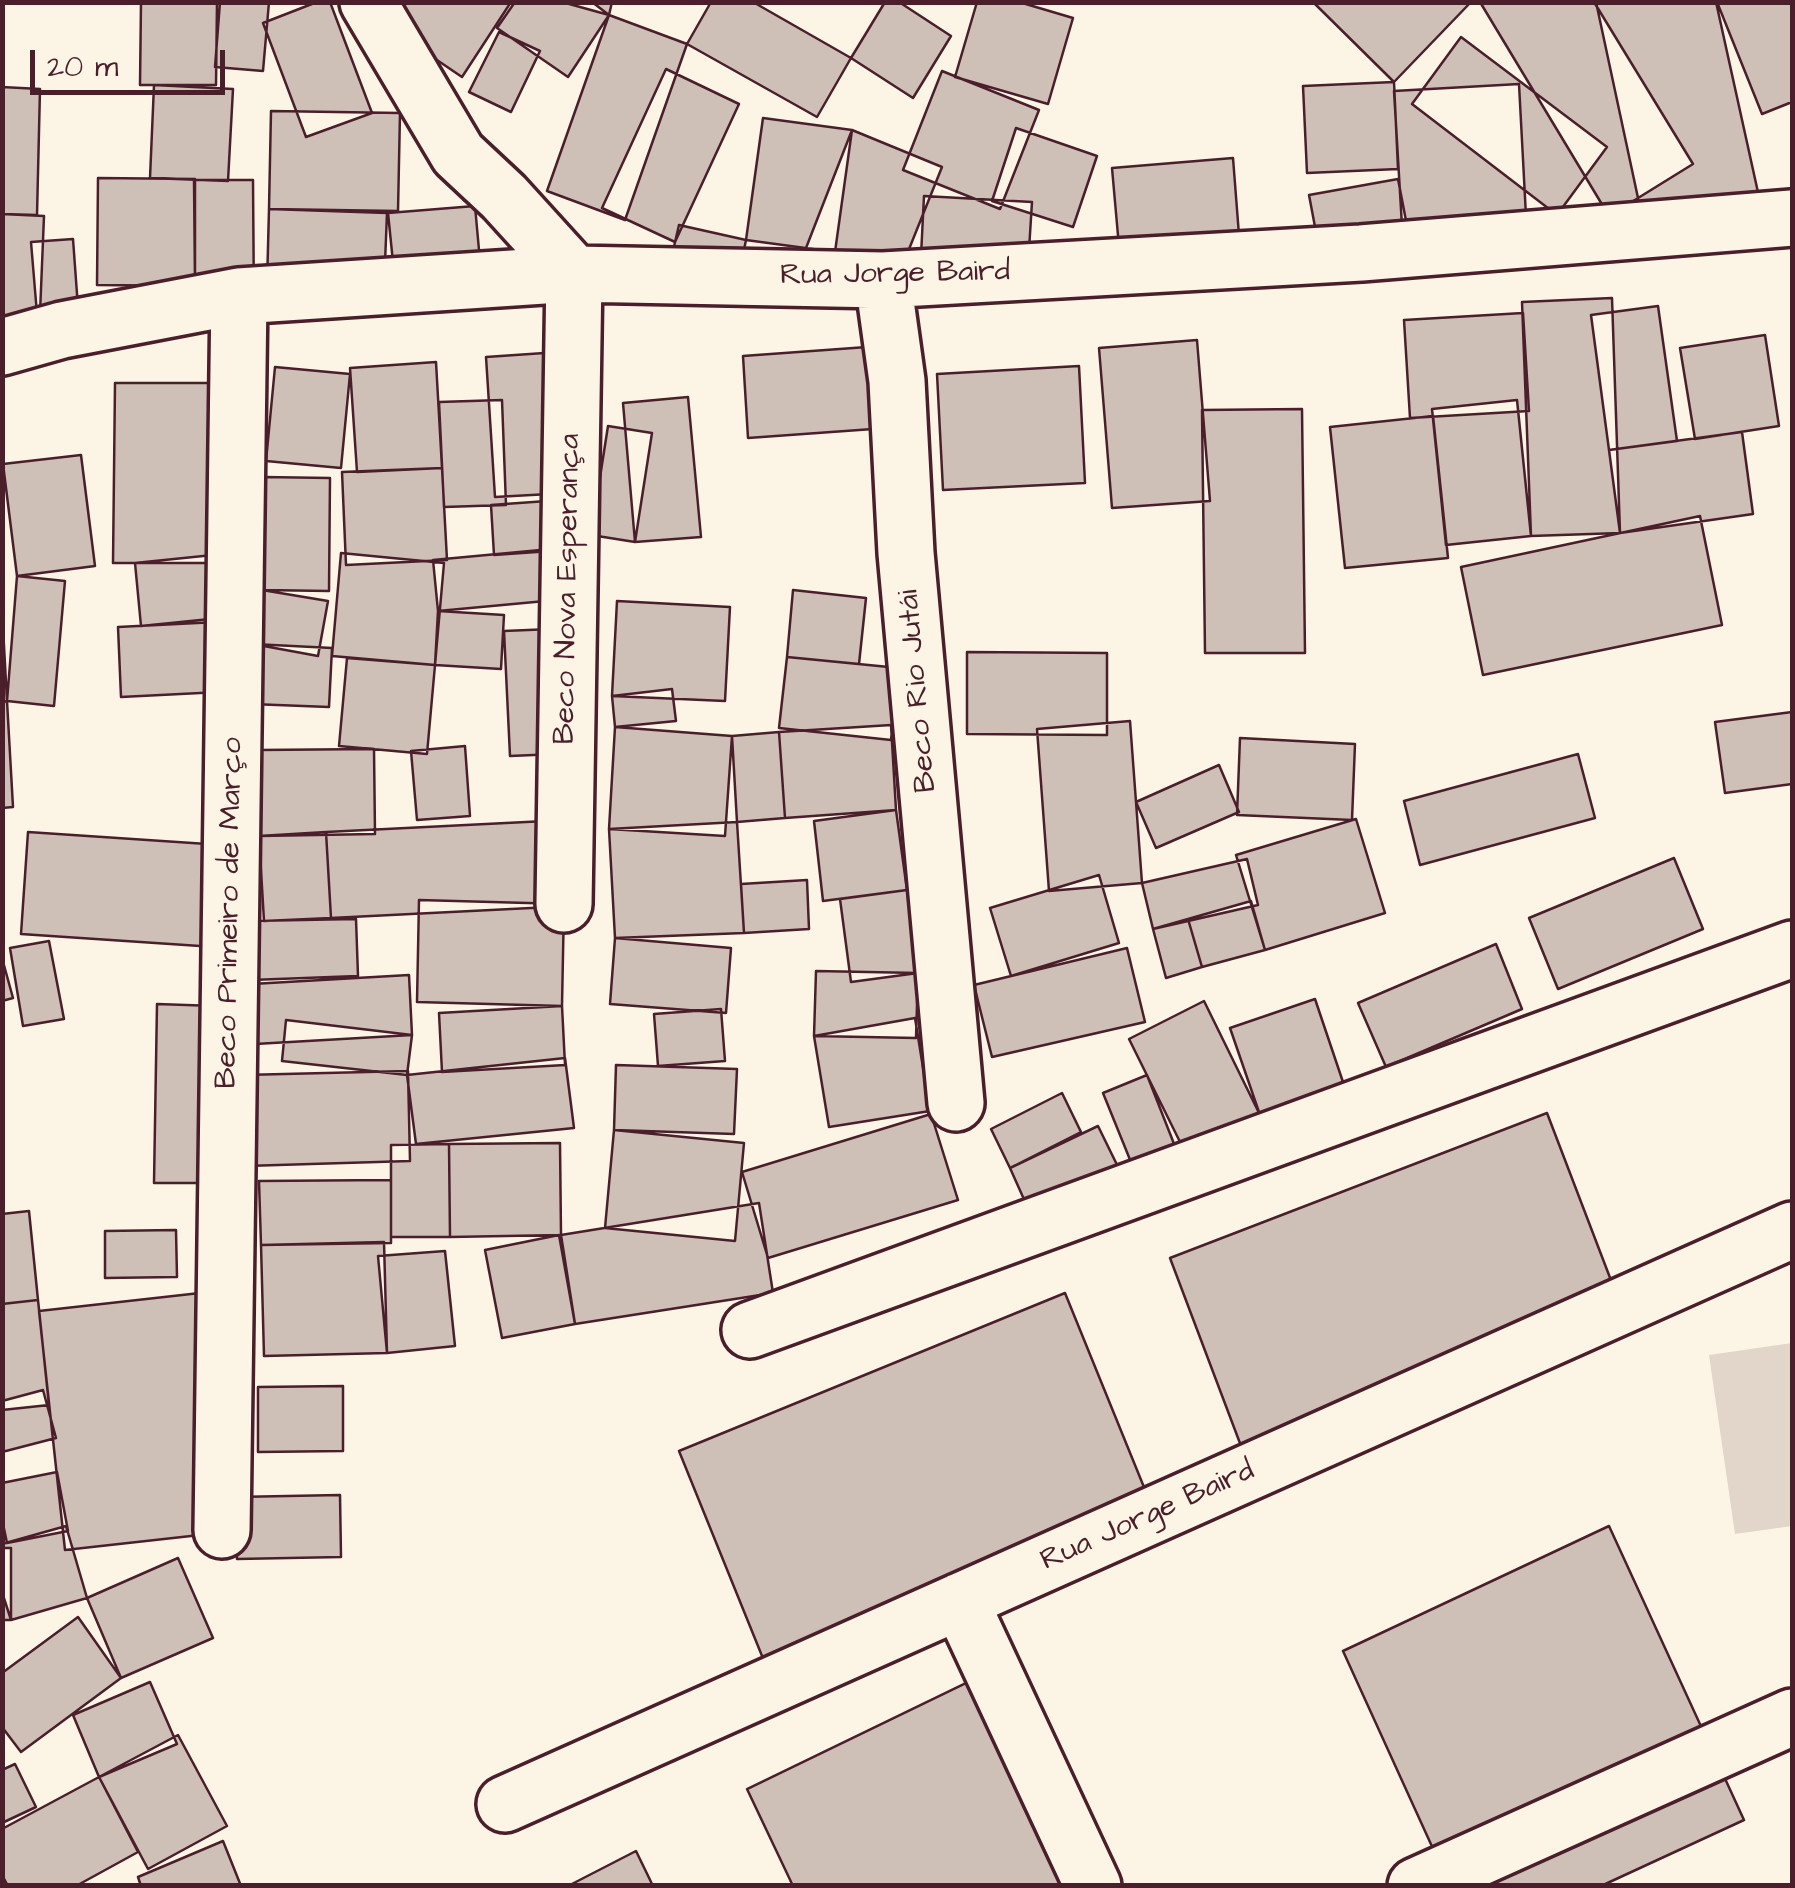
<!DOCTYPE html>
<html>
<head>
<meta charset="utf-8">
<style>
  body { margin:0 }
  #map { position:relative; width:1795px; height:1888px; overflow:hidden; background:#fcf5e5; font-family:"Architects Daughter",sans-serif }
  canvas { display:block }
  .frame { position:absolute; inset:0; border:5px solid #4a1f2b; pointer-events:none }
  .scale { position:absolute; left:30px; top:50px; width:195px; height:45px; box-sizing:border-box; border:5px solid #4a1f2b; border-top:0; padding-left:12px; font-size:30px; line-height:35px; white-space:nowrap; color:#4a1f2b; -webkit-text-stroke:8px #fcf5e5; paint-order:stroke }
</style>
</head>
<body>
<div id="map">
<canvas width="1795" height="1888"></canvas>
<div class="frame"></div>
<div class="scale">20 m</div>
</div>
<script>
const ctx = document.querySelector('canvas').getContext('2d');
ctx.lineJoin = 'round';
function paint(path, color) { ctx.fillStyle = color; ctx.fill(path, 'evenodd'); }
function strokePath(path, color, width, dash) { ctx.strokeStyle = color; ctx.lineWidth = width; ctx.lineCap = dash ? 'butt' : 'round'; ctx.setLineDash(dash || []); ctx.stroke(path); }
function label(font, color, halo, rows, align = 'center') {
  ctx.font = font + ' "Architects Daughter",sans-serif'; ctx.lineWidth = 8; ctx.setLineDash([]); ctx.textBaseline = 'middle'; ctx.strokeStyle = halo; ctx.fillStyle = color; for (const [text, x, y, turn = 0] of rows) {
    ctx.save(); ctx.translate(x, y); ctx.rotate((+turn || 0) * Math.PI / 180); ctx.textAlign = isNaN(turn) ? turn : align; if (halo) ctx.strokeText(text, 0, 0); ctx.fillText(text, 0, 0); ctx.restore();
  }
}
paint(new Path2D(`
  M 1792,1343 L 1792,1526 L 1735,1534 L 1709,1355 Z`), '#e2d5ca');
const building = new Path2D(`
  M 141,2 L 217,2 L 216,85 L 140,85 Z
  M 220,2 L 269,2 L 263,71 L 215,67 Z
  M 317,2 L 330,2 L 372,113 L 306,137 L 263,23 Z
  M 389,2 L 511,2 L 462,77 L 378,20 Z
  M 515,2 L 592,2 L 609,15 L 568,77 L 497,28 Z
  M 562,2 L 612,2 L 609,15 Z
  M 711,2 L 753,2 L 851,58 L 817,117 L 687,44 Z
  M 885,2 L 899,2 L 951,36 L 913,98 L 851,58 Z
  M 977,2 L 1019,2 L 1073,18 L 1048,104 L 955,77 Z
  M 1313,2 L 1471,2 L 1394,82 Z
  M 1480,2 L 1594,2 L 1693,164 L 1609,216 Z
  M 1596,2 L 1716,2 L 1763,215 L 1647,240 Z
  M 1717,2 L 1792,2 L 1792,102 L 1762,114 Z
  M 609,15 L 687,44 L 625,220 L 547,191 Z
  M 499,32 L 540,51 L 511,112 L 469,92 Z
  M 1461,37 L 1607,147 L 1557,215 L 1412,104 Z
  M 666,69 L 739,104 L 675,242 L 602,208 Z
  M 942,71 L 1039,110 L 1000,209 L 903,170 Z
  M 1394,82 L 1398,169 L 1307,173 L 1303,86 Z
  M 1519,84 L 1527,235 L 1403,243 L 1394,91 Z
  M 154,85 L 233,89 L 228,181 L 150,178 Z
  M 2,87 L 40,89 L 37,215 L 2,214 Z
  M 271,111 L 400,113 L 398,211 L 269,209 Z
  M 763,118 L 852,130 L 835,252 L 746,240 Z
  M 1016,128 L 1097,156 L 1073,227 L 992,201 Z
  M 852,130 L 942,167 L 895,284 L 806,248 Z
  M 1233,158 L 1240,248 L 1120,258 L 1112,168 Z
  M 98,178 L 195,179 L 195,286 L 97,285 Z
  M 1398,179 L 1408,231 L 1319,248 L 1309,195 Z
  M 194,180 L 253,180 L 254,310 L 195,286 Z
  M 924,196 L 1032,202 L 1027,282 L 920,276 Z
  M 475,206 L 483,294 L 397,302 L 388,213 Z
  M 269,209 L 387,213 L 384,288 L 267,285 Z
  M 2,214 L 44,216 L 39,338 L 2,336 Z
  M 679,225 L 746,240 L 738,279 L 670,264 Z
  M 73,239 L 80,335 L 39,338 L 31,242 Z
  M 1612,298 L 1620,533 L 1531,536 L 1522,302 Z
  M 1658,306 L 1677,441 L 1609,450 L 1591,315 Z
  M 1523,313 L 1529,411 L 1410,418 L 1404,320 Z
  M 1765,335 L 1779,426 L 1695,439 L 1680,348 Z
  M 1197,340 L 1210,501 L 1112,508 L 1099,348 Z
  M 867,347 L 873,429 L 748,438 L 743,356 Z
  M 559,352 L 568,493 L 495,497 L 486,357 Z
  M 436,362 L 442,468 L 357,472 L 350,368 Z
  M 1079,366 L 1085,483 L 943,490 L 937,374 Z
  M 275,367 L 350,374 L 341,468 L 266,461 Z
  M 115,383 L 219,383 L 218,563 L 113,563 Z
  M 688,397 L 701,537 L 635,542 L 623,403 Z
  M 502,400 L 506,505 L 444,507 L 439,402 Z
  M 1517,400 L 1531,536 L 1446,545 L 1432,409 Z
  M 1302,409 L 1305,653 L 1205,653 L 1202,410 Z
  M 1433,416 L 1448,558 L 1345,568 L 1330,427 Z
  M 608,426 L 652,433 L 635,542 L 591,535 Z
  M 1742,432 L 1753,514 L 1620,533 L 1609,450 Z
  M 81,455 L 95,566 L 17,576 L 3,464 Z
  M 442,468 L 447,560 L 346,565 L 342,472 Z
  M 263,477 L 330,478 L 329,591 L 262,590 Z
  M 561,500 L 565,550 L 494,555 L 491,505 Z
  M 1700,516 L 1722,625 L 1483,675 L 1461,567 Z
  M 562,548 L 567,599 L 438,611 L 433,560 Z
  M 341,553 L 444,563 L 435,665 L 332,656 Z
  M 213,555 L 220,618 L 141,626 L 135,563 Z
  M 17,576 L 65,581 L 54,706 L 7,701 Z
  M 262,590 L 328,601 L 318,656 L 253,644 Z
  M 793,590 L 866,598 L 859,664 L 787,657 Z
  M 617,601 L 730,607 L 725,701 L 612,696 Z
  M 2,609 L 7,701 L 2,702 Z
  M 438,611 L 504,615 L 501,669 L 435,665 Z
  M 217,622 L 220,692 L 121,697 L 118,627 Z
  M 552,629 L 557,754 L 510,756 L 504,631 Z
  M 253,644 L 332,648 L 329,707 L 251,704 Z
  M 967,652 L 1107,653 L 1107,735 L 967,734 Z
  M 787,657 L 899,668 L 891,740 L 779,728 Z
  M 347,658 L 435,665 L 427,754 L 339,746 Z
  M 672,689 L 676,721 L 615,727 L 612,696 Z
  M 7,701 L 13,807 L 2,808 L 2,702 Z
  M 1792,712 L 1792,784 L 1725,793 L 1715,722 Z
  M 1130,721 L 1142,883 L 1049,891 L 1037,729 Z
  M 891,725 L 896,810 L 785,818 L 779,732 Z
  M 615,727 L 732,736 L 725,836 L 609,829 Z
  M 779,732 L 785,818 L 737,822 L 732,736 Z
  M 1240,738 L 1355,744 L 1352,820 L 1237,815 Z
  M 465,746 L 470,816 L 417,820 L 411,751 Z
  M 374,749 L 375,834 L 259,836 L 259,750 Z
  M 1578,754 L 1595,818 L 1420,865 L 1404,801 Z
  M 1219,765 L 1239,812 L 1156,848 L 1136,802 Z
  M 896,810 L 907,890 L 823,901 L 814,821 Z
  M 1356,819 L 1385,913 L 1265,950 L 1236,855 Z
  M 566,820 L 571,906 L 331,918 L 326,832 Z
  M 737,822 L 744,933 L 615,938 L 609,829 Z
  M 28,832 L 222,845 L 215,947 L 21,934 Z
  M 326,832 L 331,918 L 264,921 L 259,836 Z
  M 1674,858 L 1703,929 L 1558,989 L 1529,918 Z
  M 1247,859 L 1258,905 L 1153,929 L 1142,883 Z
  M 1099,875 L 1119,943 L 1011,976 L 990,908 Z
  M 807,880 L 809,929 L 744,933 L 741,884 Z
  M 907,890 L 918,973 L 851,982 L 840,899 Z
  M 419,900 L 564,904 L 562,1006 L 417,1002 Z
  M 1251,901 L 1265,950 L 1202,967 L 1188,919 Z
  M 356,919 L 358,976 L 251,980 L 249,921 Z
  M 1188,919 L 1202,967 L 1166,978 L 1153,929 Z
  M 615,938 L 731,948 L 726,1013 L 610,1004 Z
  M 49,941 L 64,1019 L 23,1026 L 10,948 Z
  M 1496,944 L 1522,1009 L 1386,1067 L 1358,1003 Z
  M 1127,948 L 1145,1022 L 992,1057 L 974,985 Z
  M 2,958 L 13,998 L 2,1001 Z
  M 816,971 L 918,973 L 916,1038 L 814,1036 Z
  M 409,975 L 412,1035 L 255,1044 L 252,984 Z
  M 1315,999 L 1344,1085 L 1260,1115 L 1230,1028 Z
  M 1204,1001 L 1260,1115 L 1185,1152 L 1129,1039 Z
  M 157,1004 L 215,1006 L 211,1183 L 154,1183 Z
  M 562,1006 L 565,1065 L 442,1072 L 439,1013 Z
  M 721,1009 L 725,1061 L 658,1066 L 654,1014 Z
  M 915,1018 L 930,1111 L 829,1127 L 814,1036 Z
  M 286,1020 L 412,1035 L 407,1075 L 282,1061 Z
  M 565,1058 L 574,1128 L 416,1144 L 407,1075 Z
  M 616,1065 L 737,1069 L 734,1134 L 614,1130 Z
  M 408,1071 L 410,1161 L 245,1166 L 243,1075 Z
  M 1147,1075 L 1178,1154 L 1135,1172 L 1103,1093 Z
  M 1062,1093 L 1081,1132 L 1010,1168 L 991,1129 Z
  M 1547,1113 L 1630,1330 L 1252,1475 L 1170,1258 Z
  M 931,1114 L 958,1200 L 768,1258 L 742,1172 Z
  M 1098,1126 L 1121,1173 L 1031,1215 L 1010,1168 Z
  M 614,1130 L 744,1143 L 735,1241 L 605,1228 Z
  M 560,1143 L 561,1235 L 450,1237 L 449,1144 Z
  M 449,1144 L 450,1237 L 391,1237 L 391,1145 Z
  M 391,1180 L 391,1243 L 261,1245 L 259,1181 Z
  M 759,1203 L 773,1293 L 575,1324 L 561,1235 Z
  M 29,1211 L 38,1300 L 2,1304 L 2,1214 Z
  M 176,1230 L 177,1277 L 105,1278 L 105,1231 Z
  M 559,1235 L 575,1324 L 502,1338 L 485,1250 Z
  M 384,1242 L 387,1353 L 264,1356 L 261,1245 Z
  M 445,1251 L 455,1346 L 387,1353 L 378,1256 Z
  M 200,1293 L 227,1532 L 65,1550 L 39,1311 Z
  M 1065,1293 L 1161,1529 L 775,1688 L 679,1451 Z
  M 38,1300 L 49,1405 L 2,1410 L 2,1304 Z
  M 343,1386 L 343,1451 L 258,1452 L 258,1387 Z
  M 43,1390 L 56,1438 L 2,1452 L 2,1401 Z
  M 57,1472 L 68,1531 L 7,1543 L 2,1519 L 2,1483 Z
  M 340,1495 L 341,1557 L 237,1559 L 235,1497 Z
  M 66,1526 L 87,1598 L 11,1620 L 2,1592 L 2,1544 Z
  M 1609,1526 L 1744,1820 L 1601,1886 L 1450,1886 L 1343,1651 Z
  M 2,1548 L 11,1548 L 11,1620 L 2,1620 Z
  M 178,1558 L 213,1638 L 121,1678 L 87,1598 Z
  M 78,1617 L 121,1678 L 21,1752 L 2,1727 L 2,1673 Z
  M 972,1680 L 1071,1886 L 793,1886 L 747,1789 Z
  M 150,1682 L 177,1744 L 99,1777 L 73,1715 Z
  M 178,1735 L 227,1826 L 148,1869 L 99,1777 Z
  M 15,1764 L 36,1807 L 2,1823 L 2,1770 Z
  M 99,1777 L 138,1852 L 76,1886 L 8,1886 L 2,1875 L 2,1829 Z
  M 223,1841 L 241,1886 L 141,1886 L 138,1877 Z
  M 636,1851 L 653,1886 L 568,1886 Z`);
paint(building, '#cfc0b7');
strokePath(building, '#4a1f2b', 2.5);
const minor = new Path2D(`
  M 368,2 L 458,154 L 504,197 L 574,274 L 564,904
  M 883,280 L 897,381 L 906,553 L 956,1103
  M 2,347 L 62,330 L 239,296 L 574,274 L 883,280 L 1361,253 L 1792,218
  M 750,1330 L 1792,949
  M 222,1530 L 239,296
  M 960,1601 L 1093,1886
  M 505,1804 L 1792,1230
  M 1416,1886 L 1792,1717`);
strokePath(minor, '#4a1f2b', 62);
strokePath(minor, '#fcf5e5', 55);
label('30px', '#4a1f2b', '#fcf5e5', [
  ["Rua Jorge Baird",895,275,-1],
  ["Beco Nova Esperança",569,589,-89],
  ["Beco Rio Jutái",919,691,-95],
  ["Beco Primeiro de Março",231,913,-89],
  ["Rua Jorge Baird",1148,1517,-24]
]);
</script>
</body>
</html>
